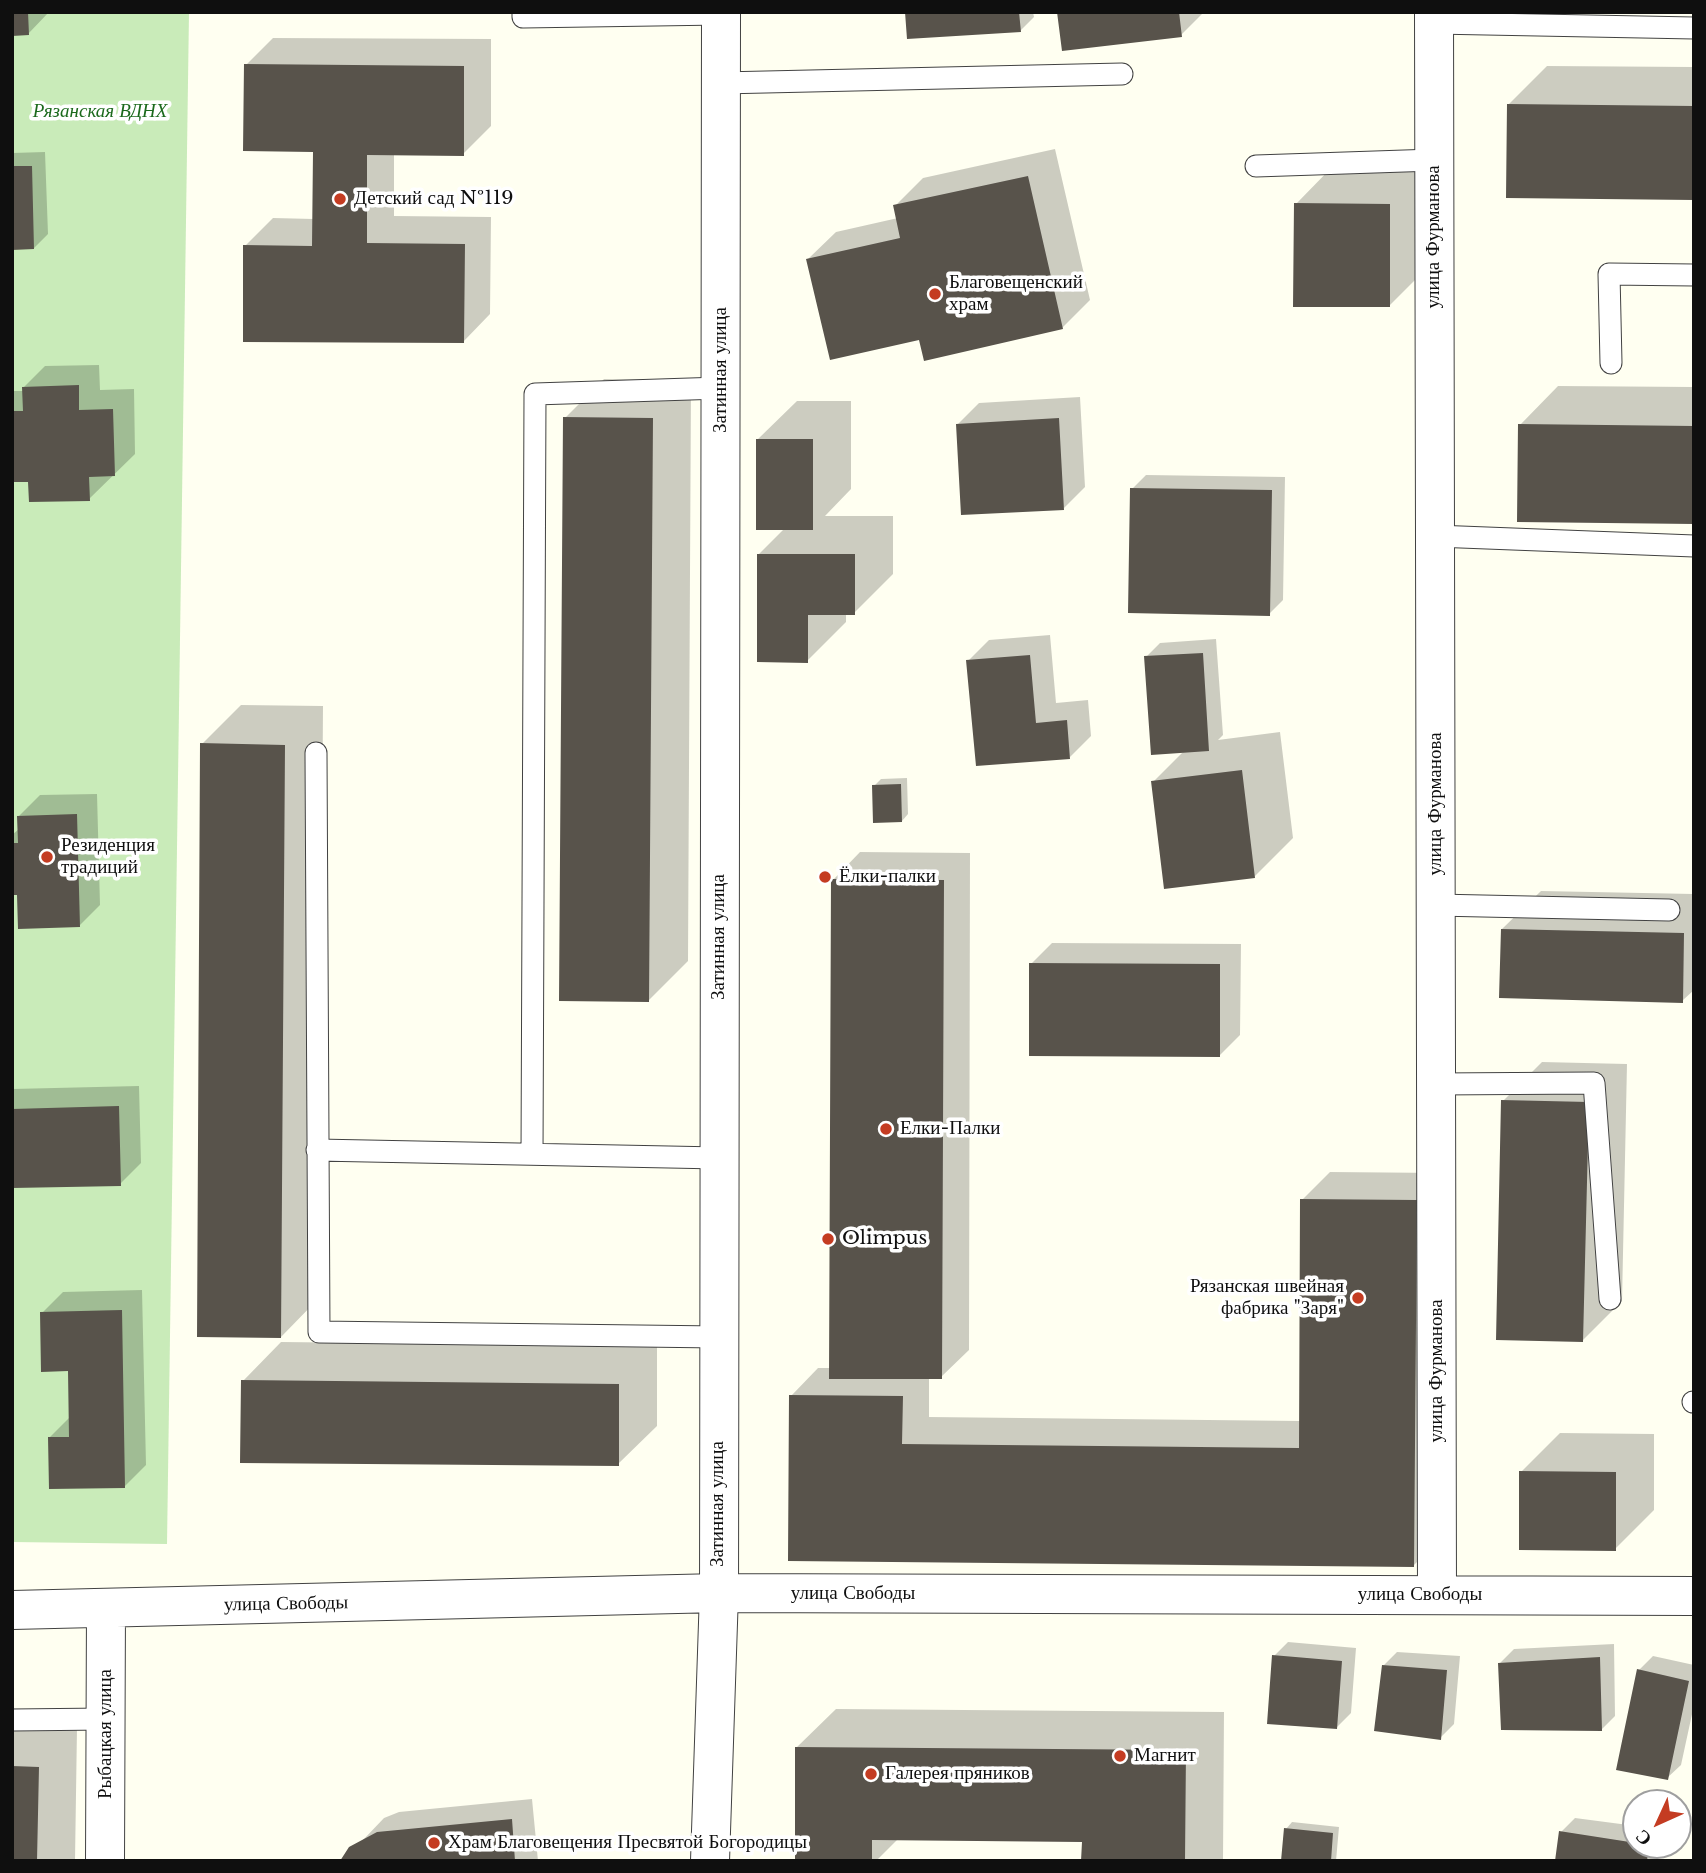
<!DOCTYPE html>
<html>
<head>
<meta charset="utf-8">
<style>
  body { margin:0 }
  #map { position:relative; width:1706px; height:1873px; overflow:hidden; background:#fffff1; font-family:"Libre Baskerville",serif }
  canvas { display:block }
  .frame { position:absolute; inset:0; border:14px solid #0f0f0f; pointer-events:none }
  .north { position:absolute; left:1622px; top:1789px; width:70px; height:70px; box-sizing:border-box; background:#fff; border:2px solid #9f9f9f; border-radius:50%; rotate:225deg; font-size:19px; font-weight:700; line-height:28px; text-align:center; color:#0f0f0f }
  .north::after { content:''; display:block; margin:auto; width:24px; height:32px; background:#c43c22; clip-path:polygon(50% 0,100% 100%,50% 72%,0 100%) }
</style>
</head>
<body>
<div id="map">
<canvas width="1706" height="1873"></canvas>
<div class="frame"></div>
<div class="north">С</div>
</div>
<script>
const ctx = document.querySelector('canvas').getContext('2d');
ctx.lineJoin = 'round';
function paint(path, color) { ctx.fillStyle = color; ctx.fill(path, 'evenodd'); }
function strokePath(path, color, width, dash) { ctx.strokeStyle = color; ctx.lineWidth = width; ctx.lineCap = dash ? 'butt' : 'round'; ctx.setLineDash(dash || []); ctx.stroke(path); }
function label(font, color, halo, rows, align = 'center') {
  ctx.font = font + ' "Libre Baskerville",serif'; ctx.lineWidth = 7; ctx.setLineDash([]); ctx.textBaseline = 'middle'; ctx.strokeStyle = halo; ctx.fillStyle = color; for (const [text, x, y, turn = 0] of rows) {
    ctx.save(); ctx.translate(x, y); ctx.rotate((+turn || 0) * Math.PI / 180); ctx.textAlign = isNaN(turn) ? turn : align; if (halo) ctx.strokeText(text, 0, 0); ctx.fillText(text, 0, 0); ctx.restore();
  }
}
paint(new Path2D(`
  M 12,12 L 189,12 L 167,1544 L 12,1542 Z`), '#c9ebb9');
paint(new Path2D(`
  M 12,12 L 49,12 L 28,34 Z
  M 907,12 L 1033,12 L 1034,17 L 1020,31 Z
  M 1059,12 L 1202,12 L 1202,14 L 1181,35 Z
  M 273,38 L 491,39 L 491,126 L 463,154 L 394,154 L 394,216 L 491,217 L 490,314 L 463,342 L 245,246 L 273,218 L 314,219 L 314,150 L 246,65 Z
  M 1547,66 L 1694,67 L 1694,199 L 1508,105 Z
  M 1055,149 L 1090,300 L 1062,328 L 921,338 L 808,259 L 836,232 L 898,218 L 895,206 L 923,178 Z
  M 45,152 L 48,234 L 34,248 L 12,248 L 12,153 Z
  M 1334,165 L 1429,166 L 1428,267 L 1389,306 L 1296,204 Z
  M 99,365 L 100,390 L 134,389 L 135,454 L 89,499 L 29,480 L 12,480 L 12,391 L 24,391 L 24,387 L 45,366 Z
  M 604,379 L 691,380 L 688,961 L 649,1000 L 565,418 Z
  M 1558,386 L 1694,387 L 1694,521 L 1520,425 Z
  M 1080,397 L 1085,487 L 1064,508 L 958,424 L 979,403 Z
  M 797,401 L 851,401 L 851,489 L 825,516 L 893,516 L 893,574 L 854,613 L 846,613 L 846,622 L 807,661 L 759,554 L 785,528 L 758,439 Z
  M 1146,475 L 1285,477 L 1283,600 L 1269,614 L 1132,489 Z
  M 1050,635 L 1056,703 L 1088,700 L 1091,736 L 1070,757 L 968,661 L 989,640 Z
  M 1216,639 L 1223,735 L 1218,740 L 1280,732 L 1293,838 L 1254,877 L 1153,782 L 1184,751 L 1146,657 L 1160,643 Z
  M 241,705 L 323,706 L 319,1298 L 281,1337 L 202,744 Z
  M 907,778 L 908,814 L 902,821 L 874,786 L 881,779 Z
  M 97,794 L 100,905 L 79,926 L 19,894 L 12,894 L 12,835 L 19,829 L 19,816 L 40,795 Z
  M 860,852 L 970,853 L 969,1350 L 941,1377 L 929,1377 L 929,1417 L 1301,1421 L 1302,1200 L 1330,1172 L 1444,1173 L 1441,1538 L 1413,1566 L 790,1560 L 791,1396 L 818,1368 L 831,1368 L 833,880 Z
  M 1541,891 L 1694,894 L 1694,990 L 1682,1001 L 1502,929 Z
  M 1052,943 L 1241,944 L 1240,1035 L 1219,1056 L 1031,964 Z
  M 1542,1062 L 1627,1064 L 1622,1301 L 1583,1340 L 1503,1101 Z
  M 139,1086 L 141,1163 L 120,1184 L 12,1187 L 12,1089 Z
  M 142,1290 L 146,1465 L 125,1486 L 49,1438 L 70,1417 L 69,1369 L 42,1313 L 63,1292 Z
  M 281,1342 L 657,1346 L 657,1426 L 618,1464 L 243,1381 Z
  M 1560,1433 L 1654,1434 L 1654,1510 L 1615,1549 L 1521,1472 Z
  M 1288,1642 L 1356,1648 L 1351,1713 L 1337,1727 L 1274,1656 Z
  M 1614,1644 L 1615,1716 L 1601,1730 L 1500,1663 L 1514,1649 Z
  M 1397,1652 L 1460,1656 L 1454,1724 L 1440,1738 L 1383,1666 Z
  M 1653,1656 L 1694,1665 L 1694,1705 L 1681,1765 L 1667,1778 L 1639,1670 Z
  M 836,1709 L 1224,1712 L 1223,1861 L 1083,1861 L 1083,1840 L 899,1838 L 876,1861 L 796,1861 L 797,1747 Z
  M 12,1727 L 77,1728 L 75,1861 L 12,1861 Z
  M 532,1799 L 538,1861 L 343,1861 L 384,1818 L 399,1812 Z
  M 1575,1818 L 1636,1826 L 1636,1845 L 1660,1845 L 1658,1861 L 1557,1861 L 1561,1832 Z
  M 1292,1822 L 1339,1827 L 1336,1861 L 1283,1861 L 1286,1829 Z`), '#0003');
paint(new Path2D(`
  M 12,12 L 28,12 L 29,35 L 12,36 Z
  M 905,12 L 1019,12 L 1021,32 L 907,39 Z
  M 1057,12 L 1179,12 L 1182,37 L 1062,51 Z
  M 244,64 L 464,66 L 464,156 L 367,155 L 367,243 L 465,244 L 464,343 L 243,342 L 243,245 L 312,246 L 313,152 L 243,151 Z
  M 1507,104 L 1694,106 L 1694,200 L 1506,198 Z
  M 12,166 L 32,166 L 34,249 L 12,250 Z
  M 1028,176 L 1063,329 L 924,361 L 919,340 L 830,360 L 806,259 L 900,238 L 893,205 Z
  M 1294,203 L 1390,204 L 1390,307 L 1293,307 Z
  M 79,385 L 79,410 L 113,409 L 115,476 L 89,477 L 90,501 L 29,502 L 28,482 L 12,482 L 12,411 L 23,411 L 22,387 Z
  M 563,417 L 653,418 L 649,1002 L 559,1001 Z
  M 1059,418 L 1064,510 L 961,515 L 956,424 Z
  M 1518,424 L 1694,426 L 1694,524 L 1517,522 Z
  M 756,439 L 813,439 L 813,530 L 756,530 Z
  M 1130,488 L 1272,490 L 1270,616 L 1128,613 Z
  M 757,554 L 855,554 L 855,615 L 808,615 L 808,663 L 757,662 Z
  M 1203,653 L 1209,751 L 1151,755 L 1144,656 Z
  M 1030,655 L 1036,723 L 1067,720 L 1070,759 L 976,766 L 966,660 Z
  M 200,743 L 285,745 L 281,1338 L 197,1337 Z
  M 1242,770 L 1255,878 L 1164,889 L 1151,781 Z
  M 901,784 L 902,822 L 873,823 L 872,785 Z
  M 77,814 L 80,927 L 18,929 L 17,895 L 12,895 L 12,843 L 18,843 L 17,816 Z
  M 831,879 L 944,880 L 942,1379 L 829,1379 Z
  M 1501,929 L 1684,933 L 1683,1003 L 1499,998 Z
  M 1029,963 L 1220,964 L 1220,1057 L 1029,1056 Z
  M 1501,1100 L 1589,1102 L 1583,1342 L 1496,1340 Z
  M 119,1106 L 121,1186 L 12,1188 L 12,1109 Z
  M 1300,1199 L 1417,1200 L 1414,1567 L 788,1561 L 789,1395 L 903,1396 L 902,1444 L 1299,1448 Z
  M 122,1310 L 125,1488 L 49,1489 L 48,1437 L 69,1437 L 68,1371 L 41,1372 L 40,1312 Z
  M 241,1380 L 619,1384 L 619,1466 L 240,1463 Z
  M 1519,1471 L 1616,1472 L 1616,1551 L 1519,1550 Z
  M 1272,1655 L 1342,1661 L 1337,1729 L 1267,1724 Z
  M 1600,1657 L 1602,1731 L 1501,1730 L 1498,1663 Z
  M 1382,1665 L 1447,1670 L 1441,1740 L 1374,1731 Z
  M 1637,1669 L 1689,1681 L 1668,1780 L 1616,1770 Z
  M 795,1747 L 1186,1750 L 1185,1861 L 1081,1861 L 1082,1842 L 872,1840 L 872,1861 L 795,1861 Z
  M 12,1766 L 39,1767 L 37,1861 L 12,1861 Z
  M 512,1819 L 515,1861 L 340,1861 L 349,1847 L 377,1832 Z
  M 1284,1828 L 1333,1833 L 1331,1861 L 1281,1861 Z
  M 1559,1831 L 1649,1845 L 1647,1861 L 1555,1861 Z`), '#58534b');
const lane = new Path2D(`
  M 523,12 L 523,17 L 721,14
  M 1434,23 L 1694,28
  M 721,83 L 1122,74
  M 1256,166 L 1434,160
  M 1611,363 L 1609,274 L 1694,275
  M 1435,536 L 1694,546
  M 316,753 L 319,1332 L 719,1337
  M 1436,905 L 1669,910
  M 1436,1084 L 1594,1083 L 1610,1299
  M 317,1150 L 719,1158
  M 532,1154 L 535,394 L 721,388
  M 1693,1402 L 1694,1402
  M 12,1720 L 106,1719`);
const street = new Path2D(`
  M 1434,12 L 1437,1595
  M 12,1610 L 719,1593 L 1694,1596
  M 105,1861 L 106,1608
  M 710,1861 L 719,1593 L 721,12`);
strokePath(lane, '#424242', 23);
strokePath(street, '#424242', 40);
strokePath(lane, '#fff', 21);
strokePath(street, '#fff', 38);
for (const [x, y, r, color] of [
  [340,199,7,"#c43c22"],
  [935,294,7,"#c43c22"],
  [47,857,7,"#c43c22"],
  [825,877,7,"#c43c22"],
  [886,1129,7,"#c43c22"],
  [828,1239,7,"#c43c22"],
  [1358,1298,7,"#c43c22"],
  [1120,1756,7,"#c43c22"],
  [871,1774,7,"#c43c22"],
  [434,1843,7,"#c43c22"]
]) { const dot = new Path2D(); dot.arc(x, y, r, 0, 2 * Math.PI); ctx.fillStyle = color; ctx.fill(dot); strokePath(dot, '#fff', 2.5); }
label('italic 19px', '#1c6a1d', '#fff', [
  ["Рязанская ВДНХ",100,112]
]);
label('19px', '#0f0f0f', '#fff', [
  ["Детский сад №119",354,199],
  ["Благовещенский",949,283],
  ["храм",949,305],
  ["Резиденция",61,846],
  ["традиций",61,868],
  ["Ёлки-палки",839,877],
  ["Елки-Палки",900,1129],
  ["Olimpus",842,1239],
  ["Рязанская швейная",1344,1287,"right"],
  ["фабрика \"Заря\"",1344,1309,"right"],
  ["Магнит",1134,1756],
  ["Галерея пряников",885,1774],
  ["Храм Благовещения Пресвятой Богородицы",448,1843]
], 'left');
label('19px', '#0f0f0f', '#fff', [
  ["улица Фурманова",1434,237,-90],
  ["Затинная улица",721,370,-90],
  ["улица Фурманова",1436,804,-90],
  ["Затинная улица",719,937,-90],
  ["улица Фурманова",1437,1371,-90],
  ["Затинная улица",718,1504,-90],
  ["улица Свободы",853,1594],
  ["улица Свободы",1420,1595],
  ["улица Свободы",286,1604,-1],
  ["Рыбацкая улица",106,1734,-90]
]);
</script>
</body>
</html>
